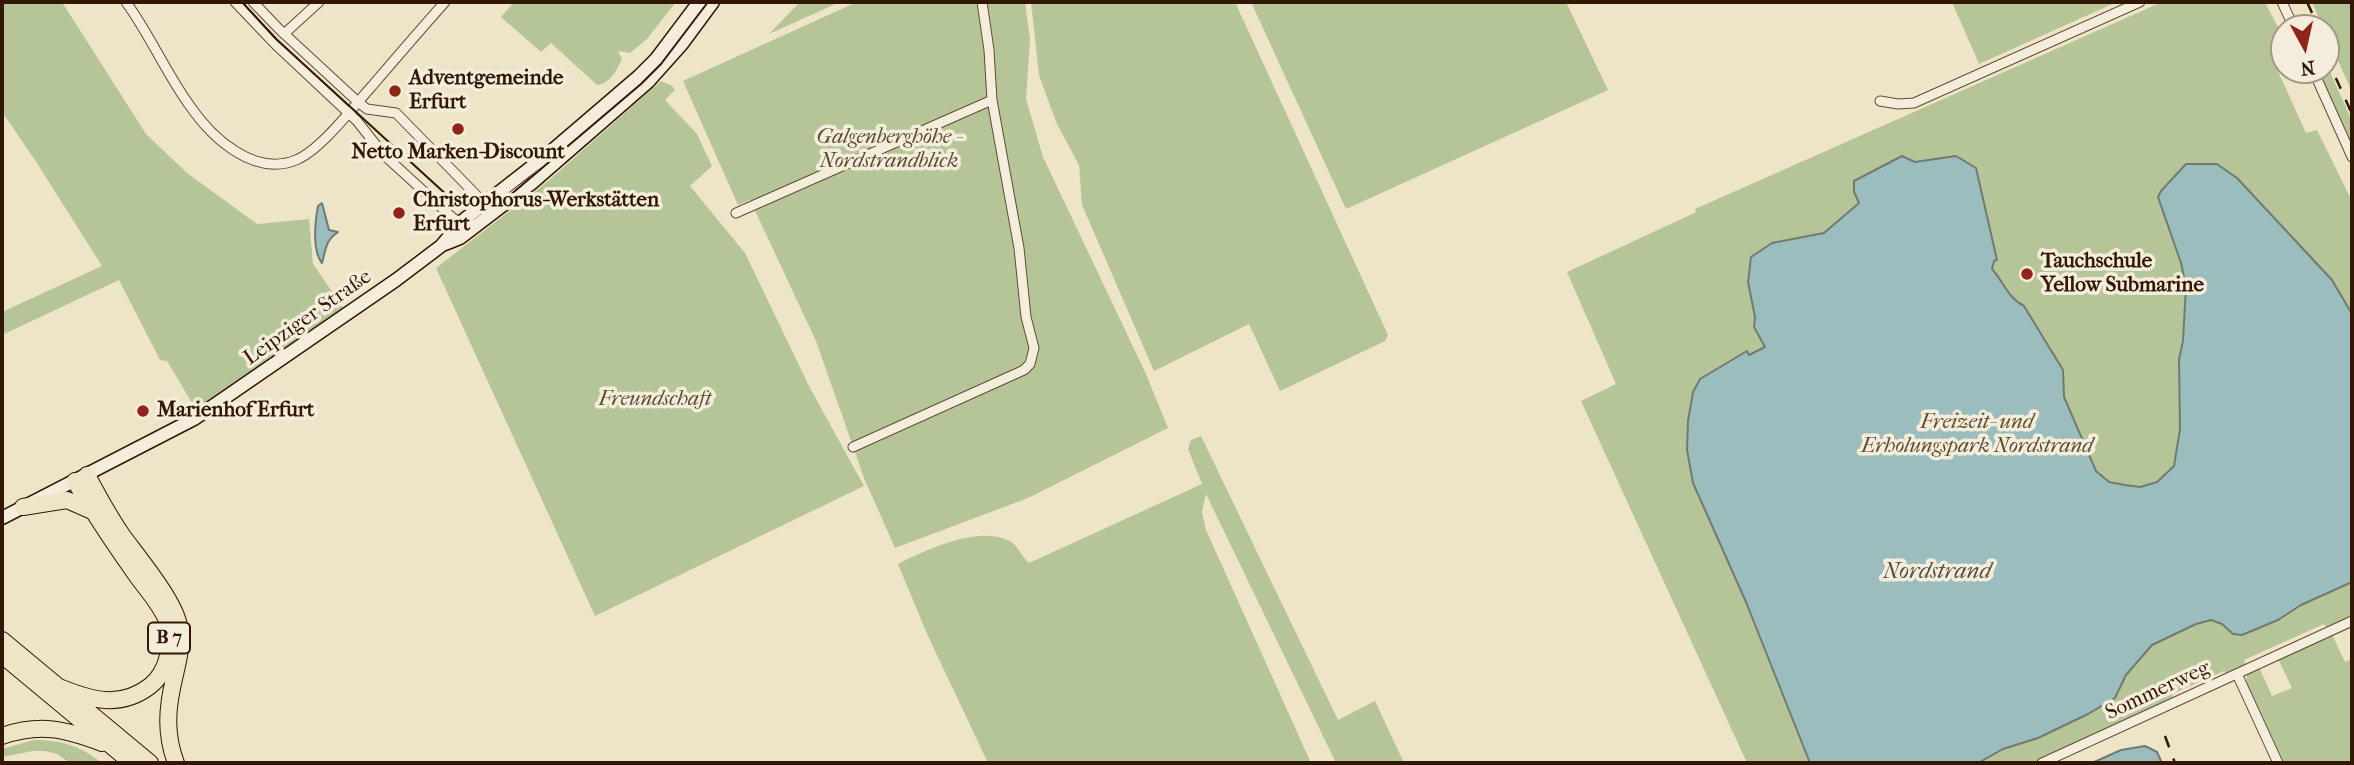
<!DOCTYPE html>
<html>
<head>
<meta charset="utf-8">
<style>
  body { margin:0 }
  #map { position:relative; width:2354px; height:765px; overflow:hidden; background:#eee4c7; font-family:"IM FELL French Canon",serif }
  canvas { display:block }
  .frame { position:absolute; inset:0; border:4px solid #321704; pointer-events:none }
  .north { position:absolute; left:2270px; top:14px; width:70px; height:70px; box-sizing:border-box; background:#f4eddb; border:2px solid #a69785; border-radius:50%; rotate:172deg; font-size:19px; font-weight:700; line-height:28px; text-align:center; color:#321704 }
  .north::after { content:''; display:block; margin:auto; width:24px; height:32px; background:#8f2418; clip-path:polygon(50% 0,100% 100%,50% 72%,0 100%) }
</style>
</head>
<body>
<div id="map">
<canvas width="2354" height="765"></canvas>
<div class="frame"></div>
<div class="north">N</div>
</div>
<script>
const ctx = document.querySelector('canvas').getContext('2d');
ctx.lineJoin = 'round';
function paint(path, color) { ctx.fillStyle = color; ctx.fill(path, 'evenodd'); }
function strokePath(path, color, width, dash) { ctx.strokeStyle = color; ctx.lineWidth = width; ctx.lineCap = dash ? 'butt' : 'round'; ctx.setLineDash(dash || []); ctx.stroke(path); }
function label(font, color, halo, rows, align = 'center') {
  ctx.font = font + ' "IM FELL French Canon",serif'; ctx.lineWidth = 7; ctx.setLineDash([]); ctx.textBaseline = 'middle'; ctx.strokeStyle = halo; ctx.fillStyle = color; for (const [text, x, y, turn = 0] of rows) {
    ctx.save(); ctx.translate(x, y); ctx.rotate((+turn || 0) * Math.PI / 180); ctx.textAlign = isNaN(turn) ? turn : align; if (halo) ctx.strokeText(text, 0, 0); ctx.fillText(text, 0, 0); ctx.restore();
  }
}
paint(new Path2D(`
  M 2,2 L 62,2 L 146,134 L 187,173 L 257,224 L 309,219 L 313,264 L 344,309 L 201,405 L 192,403 L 167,361 L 160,360 L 119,280 L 2,335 L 2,312 L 102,266 L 35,160 L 2,112 Z
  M 514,2 L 676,2 L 647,39 L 630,53 L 618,51 L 622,59 C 616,71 611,83 597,85 L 551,43 L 541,52 L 501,17 Z
  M 800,2 L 840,2 L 769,34 Z
  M 857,2 L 1025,2 L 1030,39 L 1026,99 L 1043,157 L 1146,374 L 1168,428 L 1028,498 L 895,548 L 864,478 L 816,341 L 750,200 L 738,205 L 683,81 Z
  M 1031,2 L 1235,2 L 1388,335 L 1385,341 L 1280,391 L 1249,324 L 1154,371 L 1082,205 L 1079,165 L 1056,122 L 1039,75 Z
  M 1251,2 L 1566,2 L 1608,90 L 1346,209 Z
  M 1952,2 L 2117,2 L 1979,64 Z
  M 2162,2 L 2265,2 L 2284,39 L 2284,62 L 2276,67 L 2306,133 L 2317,130 L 2352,201 L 2352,617 L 2327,629 L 2324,624 L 2244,660 L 2246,666 L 2227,674 L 2224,671 L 2172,694 L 2174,699 L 2034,763 L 1747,763 L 1581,401 L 1616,384 L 1567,272 L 1688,216 L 1696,212 L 1695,209 Z
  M 2312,2 L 2351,2 L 2352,92 L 2326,34 L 2326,28 L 2323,28 Z
  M 2326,63 L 2352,121 L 2352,145 L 2317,70 L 2326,70 Z
  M 661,81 L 672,86 L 675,90 L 665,100 L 697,134 L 712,166 L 690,186 L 745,253 L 810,388 L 864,486 L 595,616 L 436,268 L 547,182 Z
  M 1201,436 L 1338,720 L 1375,701 L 1404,763 L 1336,763 L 1206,494 L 1202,512 L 1206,530 L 1311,763 L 988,763 L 928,636 L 898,564 C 925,550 978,526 1007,540 C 1018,544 1021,556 1029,563 L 1202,484 L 1188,449 L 1191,440 Z
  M 2332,634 L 2345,662 L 2352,659 L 2352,763 L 2281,763 L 2246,682 L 2247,674 L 2259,667 L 2272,696 L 2292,688 L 2278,659 Z
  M 34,740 C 61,740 81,746 102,763 L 70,763 L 57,754 L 45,751 L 33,751 L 2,757 L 2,749 Z`), '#b6c598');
const water = new Path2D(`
  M 1902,156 L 1915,162 L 1956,156 L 1976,168 L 1997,260 L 1994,261 L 1992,269 C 2003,281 2008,298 2024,306 L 2063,370 L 2064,397 L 2096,471 L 2109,482 L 2125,485 L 2140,487 L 2157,482 L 2174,466 L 2180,429 L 2179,359 L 2183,341 L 2186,286 L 2181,263 L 2158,197 L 2161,191 L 2186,164 L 2217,164 L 2237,178 L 2332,280 L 2352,314 L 2352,582 L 2301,605 L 2278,620 L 2242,635 L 2233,634 L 2222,624 L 2211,620 L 2196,624 L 2152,645 L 2126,675 L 2115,698 L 2088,714 L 2038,738 L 2003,749 L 1978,763 L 1810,763 L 1746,602 L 1693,483 L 1687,450 L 1688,421 L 1693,392 L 1700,379 L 1747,351 L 1749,355 L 1765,347 L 1754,327 L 1755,317 L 1748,282 L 1751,257 L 1772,243 L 1824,233 L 1859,203 L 1854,192 L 1854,181 Z
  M 322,203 L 329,230 L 338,232 C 325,241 326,249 322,263 C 312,251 315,222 318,206 Z
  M 2145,746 L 2157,752 L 2162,763 L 2092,763 L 2121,750 Z`);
paint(water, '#9bbdbd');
strokePath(water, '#717b73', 2);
const street = new Path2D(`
  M 126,2 C 150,35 166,73 190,106 C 212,138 254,177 296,160 C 321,150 353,107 372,86 C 396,58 420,30 445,2
  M 235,2 L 275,44 L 357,121 L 384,155 L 454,219 L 465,223
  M 253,2 L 279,29 L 358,102 L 367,109 L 396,113 L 485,204 L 486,208
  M 2282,2 L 2294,28
  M 284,34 L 319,2
  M 2313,70 L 2352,157
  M 1880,101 L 1898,104 L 1914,103 L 2140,2
  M 736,213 L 992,100
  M 853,447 L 1024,370 L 1030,364 L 1034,348 L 1026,317 L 1019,248 L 992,100 L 989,50 L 982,2
  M 2237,674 L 2278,763
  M 2042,763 L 2352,621`);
const secondary = new Path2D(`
  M 445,244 L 460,238 L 532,183 L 648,82 L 682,44 L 713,2
  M 2,518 L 194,419 L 396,280 L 441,246 L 461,222 L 548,154 L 639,76 L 656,59 L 699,2`);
const highway = new Path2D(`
  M 87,475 C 98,496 109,516 122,535 C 138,557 175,601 179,626 C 183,645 178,661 174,679 C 167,708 165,734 176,763
  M 23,507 L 67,500 L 92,511
  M 2,640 L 150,763
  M 2,655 L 132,763
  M 59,687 C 91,700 120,709 150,686 C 168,672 174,643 167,621 C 161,605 147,590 137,576 C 115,545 94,514 75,481
  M 2,736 C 40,723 65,729 102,743`);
strokePath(street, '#614a35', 11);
strokePath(secondary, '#321704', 15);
strokePath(highway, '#321704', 18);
strokePath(street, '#f4eddb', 9);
strokePath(secondary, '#f4eddb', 12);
strokePath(highway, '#eee4c7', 16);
strokePath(new Path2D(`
  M 242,2 L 276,39 L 449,197 C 465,210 484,210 502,202 L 641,84 L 661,64 L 708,2`), '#321704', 2);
strokePath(new Path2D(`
  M 2307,2 L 2319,28
  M 2326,56 L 2352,114
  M 2165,736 L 2175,763`), '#321704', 2.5, [12, 12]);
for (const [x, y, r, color] of [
  [395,91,7,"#8f2418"],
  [458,129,7,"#8f2418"],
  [399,213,7,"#8f2418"],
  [2027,274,7,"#8f2418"],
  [143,411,7,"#8f2418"]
]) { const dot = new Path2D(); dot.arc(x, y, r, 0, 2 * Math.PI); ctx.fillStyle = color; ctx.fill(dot); strokePath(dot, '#f4eddb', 2.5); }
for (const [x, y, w] of [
  [169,638,42]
]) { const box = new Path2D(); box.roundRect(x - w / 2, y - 15.5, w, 31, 5); ctx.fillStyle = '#f4eddb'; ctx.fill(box); strokePath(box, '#321704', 2); }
label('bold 19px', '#321704', null, [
  ["B 7",169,638]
]);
label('bold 21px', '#321704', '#f4eddb', [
  ["Adventgemeinde",409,79],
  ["Erfurt",409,103],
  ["Netto Marken-Discount",458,153,"center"],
  ["Christophorus-Werkstätten",413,201],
  ["Erfurt",413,225],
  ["Tauchschule",2041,262],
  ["Yellow Submarine",2041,286],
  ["Marienhof Erfurt",157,411]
], 'left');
label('italic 21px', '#5a4b30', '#f4eddb', [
  ["Galgenberghöhe -",889,138],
  ["Nordstrandblick",889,162],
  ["Freundschaft",655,400],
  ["Freizeit- und",1977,423],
  ["Erholungspark Nordstrand",1977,447]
]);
label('21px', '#321704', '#f4eddb', [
  ["Leipziger Straße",308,318,-35],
  ["Sommerweg",2158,691,-25]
]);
label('italic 23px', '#575145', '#f4eddb', [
  ["Nordstrand",1937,572]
]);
</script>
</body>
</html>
